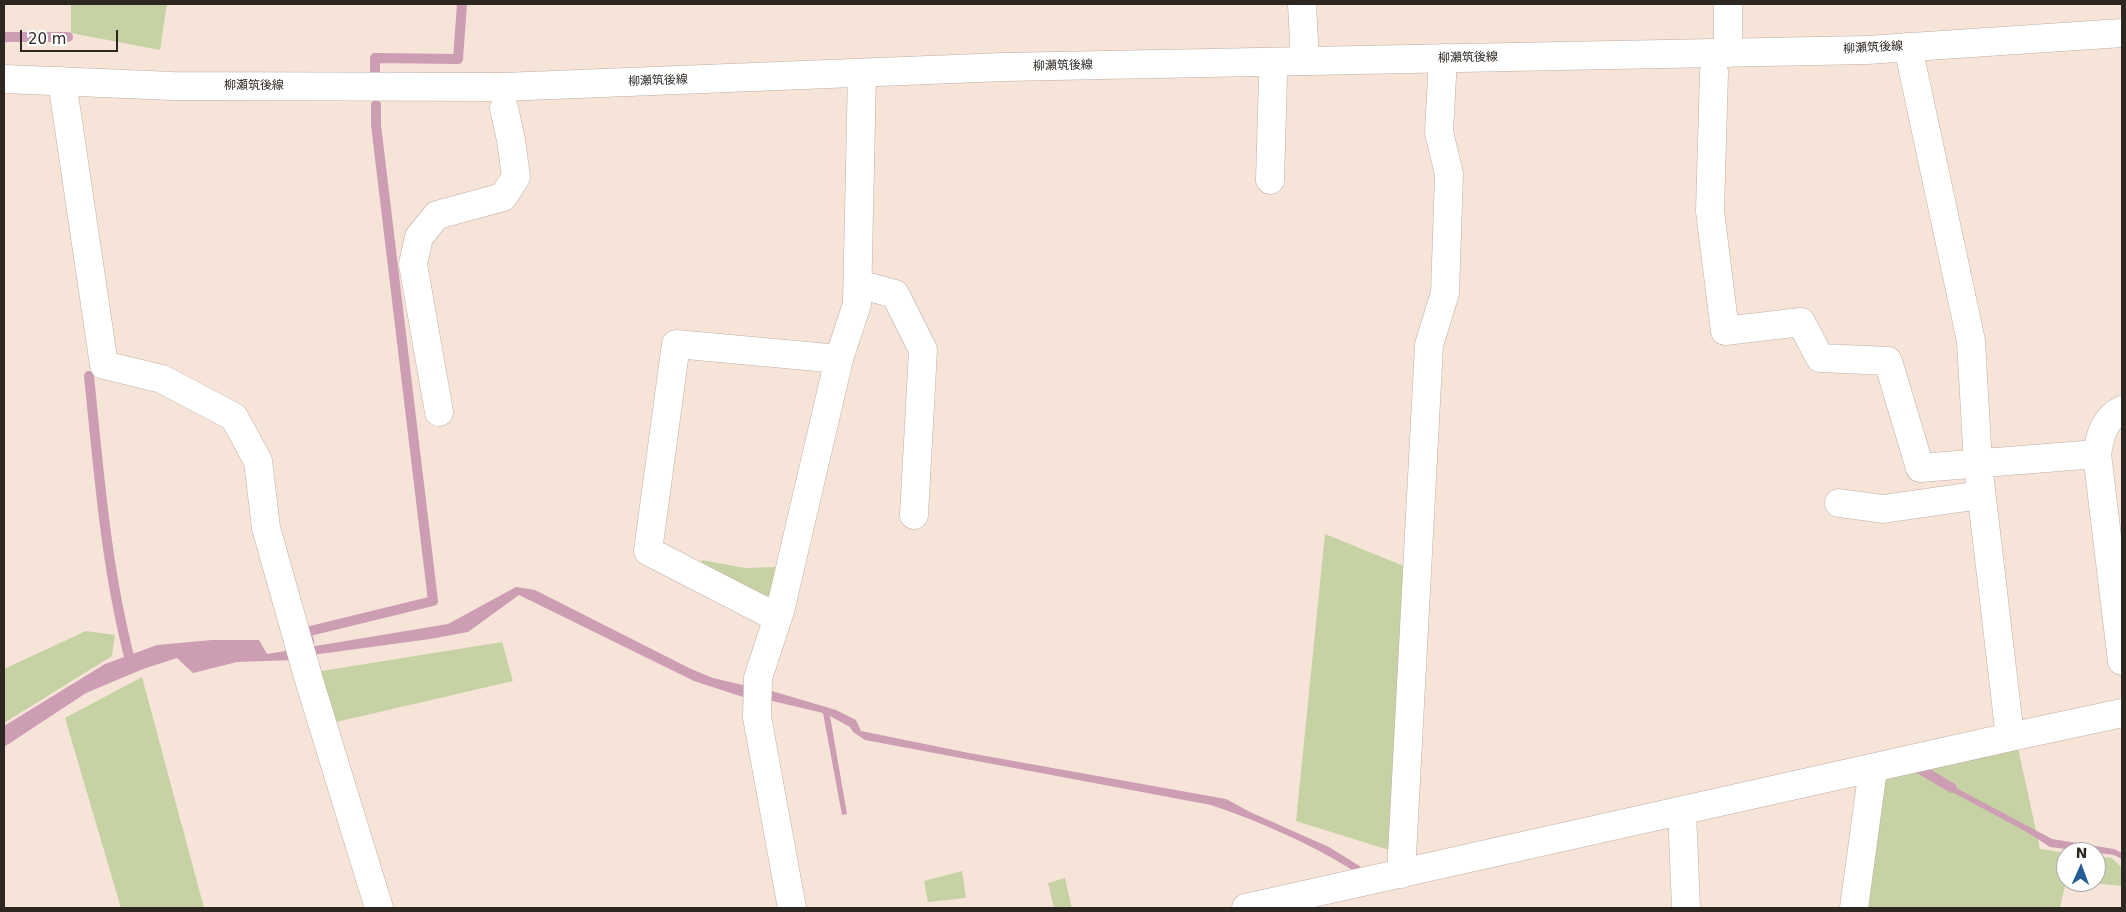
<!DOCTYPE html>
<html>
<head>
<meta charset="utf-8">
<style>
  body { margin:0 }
  #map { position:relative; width:2126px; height:912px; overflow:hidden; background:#f6e4d8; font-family:"DejaVu Sans",sans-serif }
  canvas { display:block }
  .frame { position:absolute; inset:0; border:5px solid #2d2722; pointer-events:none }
  .north { position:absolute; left:2056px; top:842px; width:50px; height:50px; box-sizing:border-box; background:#fff; border:1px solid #aba9a7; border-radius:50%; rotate:2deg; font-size:14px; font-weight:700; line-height:20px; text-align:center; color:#2d2722 }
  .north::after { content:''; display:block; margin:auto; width:18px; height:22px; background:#275e97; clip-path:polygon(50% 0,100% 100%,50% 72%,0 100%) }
  .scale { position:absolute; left:20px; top:30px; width:98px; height:22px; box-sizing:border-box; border:2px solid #2d2722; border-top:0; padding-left:6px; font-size:15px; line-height:18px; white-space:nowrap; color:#2d2722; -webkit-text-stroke:4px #fff; paint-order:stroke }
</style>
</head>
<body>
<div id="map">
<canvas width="2126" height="912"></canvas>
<div class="frame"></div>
<div class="north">N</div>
<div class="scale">20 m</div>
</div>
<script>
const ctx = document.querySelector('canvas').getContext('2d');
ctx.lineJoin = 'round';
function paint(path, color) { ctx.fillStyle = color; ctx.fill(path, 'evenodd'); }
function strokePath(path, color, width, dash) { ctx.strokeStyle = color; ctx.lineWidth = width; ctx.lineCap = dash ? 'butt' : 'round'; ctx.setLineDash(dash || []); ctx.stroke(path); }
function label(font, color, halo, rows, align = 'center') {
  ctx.font = font + ' "DejaVu Sans","Noto Sans JP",sans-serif'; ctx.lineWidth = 4.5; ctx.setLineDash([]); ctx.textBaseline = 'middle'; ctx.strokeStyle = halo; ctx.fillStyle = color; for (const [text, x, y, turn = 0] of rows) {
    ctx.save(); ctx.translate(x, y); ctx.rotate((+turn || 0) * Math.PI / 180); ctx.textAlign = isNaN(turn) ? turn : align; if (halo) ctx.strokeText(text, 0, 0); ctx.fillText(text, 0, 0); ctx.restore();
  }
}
paint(new Path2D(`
  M 71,4 L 167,4 L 160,50 L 71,33 Z
  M 1325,534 L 1411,569 L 1395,852 L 1296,821 Z
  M 702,560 L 745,568 L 777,567 L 773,593 L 761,598 L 700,567 Z
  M 86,631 L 115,635 L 112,656 L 4,723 L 4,669 Z
  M 502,642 L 513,681 L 332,723 L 316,672 Z
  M 142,677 L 204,908 L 121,908 L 65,718 Z
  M 2018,748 L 2040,849 L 2066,853 L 2066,881 L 2060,908 L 1862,908 L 1879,778 Z
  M 2096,856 L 2112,858 L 2122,868 L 2122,886 L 2082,882 L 2096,882 Z
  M 962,871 L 966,898 L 928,902 L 924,881 Z
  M 1065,878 L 1072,908 L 1054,908 L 1048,883 Z`), '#c6d2a4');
paint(new Path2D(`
  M 516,587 L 535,590 L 691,669 L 713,678 L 747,686 L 743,697 L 694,681 L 519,595 L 468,632 L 430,639 L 312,655 L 293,660 L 237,662 L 193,673 L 177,658 L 143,669 L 86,693 L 4,747 L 4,726 L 105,664 L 157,645 L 212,640 L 259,640 L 267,654 L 448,624 Z
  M 765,689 L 836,710 L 856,720 L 861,731 L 969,753 L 1226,799 L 1250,812 L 1329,847 L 1361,867 L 1354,871 C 1309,843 1261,822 1211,805 L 865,740 L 853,732 L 850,727 L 830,716 L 847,814 L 842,815 L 823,713 L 764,699 Z
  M 1943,781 L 2052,839 L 2114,849 L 2122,853 L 2122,859 L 2114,855 L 2050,847 L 2025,831 L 1939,785 Z`), '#cd9db3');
strokePath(new Path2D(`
  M 4,37 L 68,37
  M 375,71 L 375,58 L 458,59 L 462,4
  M 89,376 C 99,473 106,570 131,664
  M 309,641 L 306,632 L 433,601 L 376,125 L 376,105
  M 1915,766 L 1952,788`), '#cd9db3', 10);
const minor = new Path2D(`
  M 1302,4 L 1305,61
  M 1908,47 L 1971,341 L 1978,464 L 2010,737
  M 1728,53 L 1728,4
  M 1714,72 L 1710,211 L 1725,331 L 1801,322 L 1820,358 L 1888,361 L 1920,468 L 2097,454
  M 62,81 L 104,365 L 162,379 L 234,417 L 258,461 L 266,528 L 309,680 L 379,908
  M 1270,180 L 1273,77
  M 858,284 L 895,294 L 923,350 L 914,515
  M 2122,410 C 2104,418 2100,436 2097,454 L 2122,661
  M 439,412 L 413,264 L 419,237 L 437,215 L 503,197 L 516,177 L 511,140 L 504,108
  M 1839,503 L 1883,509 L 1981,495
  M 778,618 L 648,551 L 676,344 L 839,359
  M 1682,811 L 1686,908
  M 1401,874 L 1429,345 L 1445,293 L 1449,174 L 1439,132 L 1443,58
  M 792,908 L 757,717 L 758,678 L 780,611 L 839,359 L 857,304 L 862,73
  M 1246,908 L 2010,737 L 2122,713
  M 1854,908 L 1873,769`);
const major = new Path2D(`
  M 4,79 L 173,86 L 503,87 L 1004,67 L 1867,50 L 2122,33`);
strokePath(minor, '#bfaea3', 29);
strokePath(major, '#bfaea3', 29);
strokePath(minor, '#fff', 28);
strokePath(major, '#fff', 28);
label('12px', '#2d2722', '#fff', [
  ["柳瀬筑後線",1873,48,-3],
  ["柳瀬筑後線",1468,58,-1],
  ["柳瀬筑後線",1063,66,-1],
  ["柳瀬筑後線",658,81,-2],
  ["柳瀬筑後線",254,86]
]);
</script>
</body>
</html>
